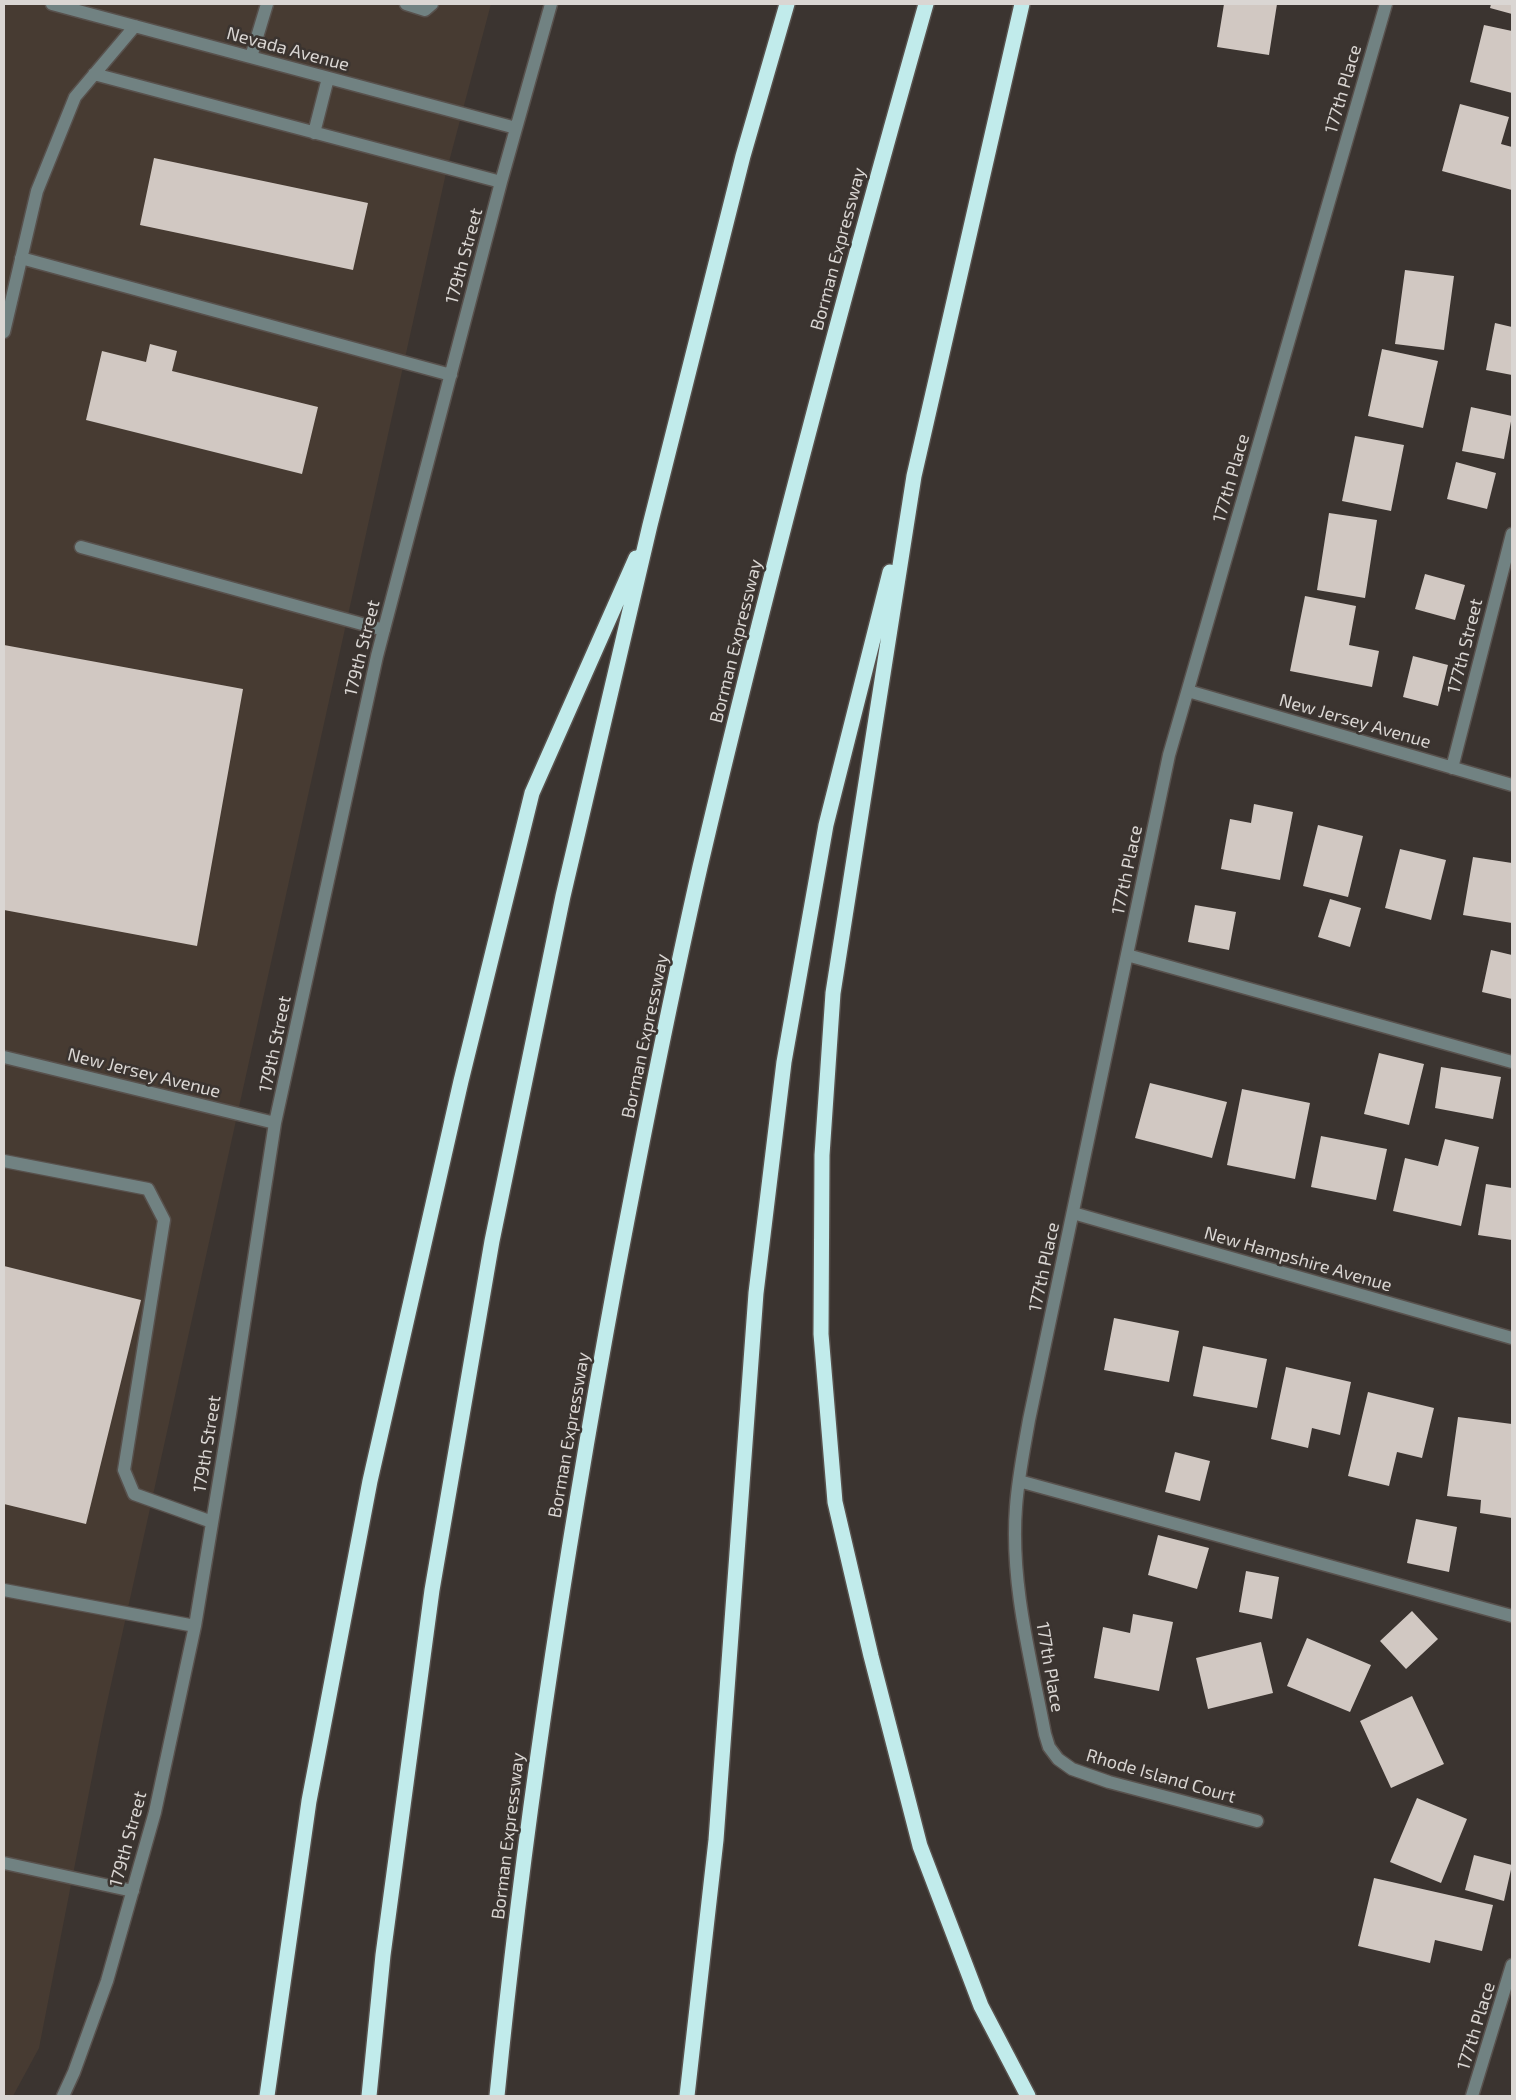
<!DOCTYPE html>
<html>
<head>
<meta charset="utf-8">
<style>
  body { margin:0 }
  #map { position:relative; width:1516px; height:2100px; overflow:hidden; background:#3b3430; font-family:"Exo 2",sans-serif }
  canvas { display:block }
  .frame { position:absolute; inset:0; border:5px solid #dad6d3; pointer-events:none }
</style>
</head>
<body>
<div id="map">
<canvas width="1516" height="2100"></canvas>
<div class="frame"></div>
</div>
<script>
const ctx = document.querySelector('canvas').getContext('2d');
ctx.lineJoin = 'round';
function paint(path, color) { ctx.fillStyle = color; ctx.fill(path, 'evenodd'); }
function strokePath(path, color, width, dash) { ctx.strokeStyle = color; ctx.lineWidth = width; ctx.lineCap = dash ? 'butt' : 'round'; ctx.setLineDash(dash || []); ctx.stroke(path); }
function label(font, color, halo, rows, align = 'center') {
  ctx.font = font + ' "Exo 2",sans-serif'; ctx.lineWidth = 5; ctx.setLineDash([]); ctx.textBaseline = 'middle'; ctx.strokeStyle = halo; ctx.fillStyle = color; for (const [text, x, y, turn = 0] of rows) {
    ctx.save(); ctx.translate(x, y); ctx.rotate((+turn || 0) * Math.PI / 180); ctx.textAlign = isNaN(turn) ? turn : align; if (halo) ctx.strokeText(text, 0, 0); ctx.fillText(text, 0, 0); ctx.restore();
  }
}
paint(new Path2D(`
  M 4,4 L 491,4 L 446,173 L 104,1716 L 39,2048 L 13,2096 L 4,2096 Z`), '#473b32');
paint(new Path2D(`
  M 1224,4 L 1277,4 L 1269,55 L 1217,47 Z
  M 1491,4 L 1512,4 L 1512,14 L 1490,8 Z
  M 1484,25 L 1512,31 L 1512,93 L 1470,82 Z
  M 1460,104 L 1509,117 L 1501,144 L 1512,147 L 1512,190 L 1442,171 Z
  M 154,158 L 368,203 L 353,270 L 140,225 Z
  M 1405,270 L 1454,276 L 1444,350 L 1395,344 Z
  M 1495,323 L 1512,327 L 1512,375 L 1486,370 Z
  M 150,344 L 177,351 L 172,371 L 318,407 L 302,474 L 86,420 L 102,351 L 146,362 Z
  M 1382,349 L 1438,361 L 1423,428 L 1368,416 Z
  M 1471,407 L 1512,416 L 1504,459 L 1462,451 Z
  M 1355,436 L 1404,445 L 1391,511 L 1342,501 Z
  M 1456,462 L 1496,473 L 1487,509 L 1447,499 Z
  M 1329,513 L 1377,520 L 1365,598 L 1317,590 Z
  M 1425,574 L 1465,585 L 1455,620 L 1415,609 Z
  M 1305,596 L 1356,606 L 1349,645 L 1379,651 L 1372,687 L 1290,671 Z
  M 4,645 L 243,689 L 197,946 L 4,910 Z
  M 1413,656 L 1448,665 L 1438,706 L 1403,697 Z
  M 1254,804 L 1293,812 L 1280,880 L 1221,869 L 1230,819 L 1251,823 Z
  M 1318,825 L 1363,836 L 1348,897 L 1303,886 Z
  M 1400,849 L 1446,860 L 1431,920 L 1385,908 Z
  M 1473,857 L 1512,863 L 1512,923 L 1463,915 Z
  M 1330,899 L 1361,908 L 1350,947 L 1318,937 Z
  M 1195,905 L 1236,912 L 1229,950 L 1188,942 Z
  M 1491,950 L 1512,955 L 1512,999 L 1482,992 Z
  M 1379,1053 L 1424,1064 L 1409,1125 L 1364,1114 Z
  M 1441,1067 L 1501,1077 L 1493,1119 L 1435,1108 Z
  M 1150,1083 L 1227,1102 L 1212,1158 L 1135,1138 Z
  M 1242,1089 L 1310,1103 L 1295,1179 L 1227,1165 Z
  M 1321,1136 L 1387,1149 L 1376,1200 L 1311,1187 Z
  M 1445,1139 L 1479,1147 L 1461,1226 L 1393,1211 L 1405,1158 L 1438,1166 Z
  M 1486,1184 L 1512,1188 L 1512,1240 L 1478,1235 Z
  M 4,1266 L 141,1300 L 86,1524 L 4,1504 Z
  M 1114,1318 L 1179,1331 L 1169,1382 L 1104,1370 Z
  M 1203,1346 L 1267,1359 L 1257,1408 L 1193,1396 Z
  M 1286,1367 L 1351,1382 L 1340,1435 L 1312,1428 L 1308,1448 L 1271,1439 Z
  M 1368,1392 L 1434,1408 L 1422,1458 L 1397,1452 L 1389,1486 L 1348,1476 Z
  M 1458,1417 L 1512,1424 L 1512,1518 L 1480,1513 L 1481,1500 L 1447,1496 Z
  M 1175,1452 L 1210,1461 L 1200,1501 L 1165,1492 Z
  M 1416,1519 L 1457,1527 L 1449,1572 L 1407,1563 Z
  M 1158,1535 L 1209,1548 L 1197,1589 L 1148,1575 Z
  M 1246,1571 L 1279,1577 L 1272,1619 L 1239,1612 Z
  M 1412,1611 L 1438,1639 L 1406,1669 L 1380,1641 Z
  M 1133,1614 L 1173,1622 L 1159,1691 L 1094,1678 L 1103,1627 L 1130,1633 Z
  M 1307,1638 L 1371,1665 L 1350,1712 L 1287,1686 Z
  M 1261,1642 L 1273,1693 L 1208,1709 L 1196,1658 Z
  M 1412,1696 L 1444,1764 L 1391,1788 L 1360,1721 Z
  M 1417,1798 L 1467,1819 L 1441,1883 L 1390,1862 Z
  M 1474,1855 L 1512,1865 L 1504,1901 L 1465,1890 Z
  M 1374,1878 L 1493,1905 L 1482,1951 L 1435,1940 L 1430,1963 L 1358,1946 Z`), '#d1c8c2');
const minor = new Path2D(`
  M 52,4 L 516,128
  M 406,4 L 425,10 L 432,4
  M 251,57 L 267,4
  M 94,74 L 501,182
  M 314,133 L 328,78
  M 21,258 L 451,375
  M 4,332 L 37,191 L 75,97 L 135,26
  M 81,547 L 384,630
  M 1188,691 L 1512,785
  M 1452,768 L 1512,534
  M 1127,955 L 1512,1062
  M 4,1057 L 275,1123
  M 4,1161 L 148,1189 L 164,1220 L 124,1470 L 134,1494 L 212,1522
  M 1073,1213 L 1512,1338
  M 1019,1481 L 1512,1616
  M 4,1590 L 195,1626
  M 1257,1821 L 1109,1782 L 1072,1769 L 1058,1759 L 1049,1747 L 1045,1734 C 1031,1660 1010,1583 1016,1507 C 1018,1478 1024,1449 1029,1420 L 1169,755 L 1386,4
  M 4,1863 L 133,1891
  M 63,2096 L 74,2072 L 107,1981 L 155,1812 L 195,1626 L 230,1414 L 275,1123 L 377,656 L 501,182 L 551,4
  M 1472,2096 L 1512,1965`);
const highway = new Path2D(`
  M 1022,4 L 914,476 L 833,993 L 822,1155 L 821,1334 L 835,1502 L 871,1656 L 920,1846 L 981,2006 L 1028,2096
  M 267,2096 L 309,1801 L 370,1481 L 461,1081 L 532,793 L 636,558
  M 369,2096 L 383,1955 L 432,1590 L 492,1241 L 563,896 L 650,525 L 743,156 L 787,4
  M 497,2096 C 524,1821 566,1549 616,1278 C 642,1140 669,1003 700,867 C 768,577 845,290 926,4
  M 687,2096 L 716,1840 L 756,1293 L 784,1062 L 826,825 L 890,572`);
strokePath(minor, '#58514d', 15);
strokePath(highway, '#58514d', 18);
strokePath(minor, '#718282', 12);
strokePath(highway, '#c1ebeb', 15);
label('18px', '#dad6d3', '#3b3430', [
  ["Nevada Avenue",288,49,15],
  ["177th Place",1343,89,-74],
  ["Borman Expressway",838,249,-75],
  ["179th Street",464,256,-75],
  ["177th Place",1231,478,-74],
  ["Borman Expressway",736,641,-76],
  ["177th Street",1465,646,-76],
  ["179th Street",362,648,-76],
  ["New Jersey Avenue",1355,721,16],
  ["177th Place",1127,870,-78],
  ["Borman Expressway",645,1036,-78],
  ["179th Street",275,1044,-78],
  ["New Jersey Avenue",144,1073,14],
  ["New Hampshire Avenue",1298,1259,16],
  ["177th Place",1044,1267,-78],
  ["Borman Expressway",569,1435,-80],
  ["179th Street",207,1444,-81],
  ["177th Place",1050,1667,80],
  ["Rhode Island Court",1161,1776,16],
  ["Borman Expressway",508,1836,-83],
  ["179th Street",128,1839,-75],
  ["177th Place",1476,2026,-73]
]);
</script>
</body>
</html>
